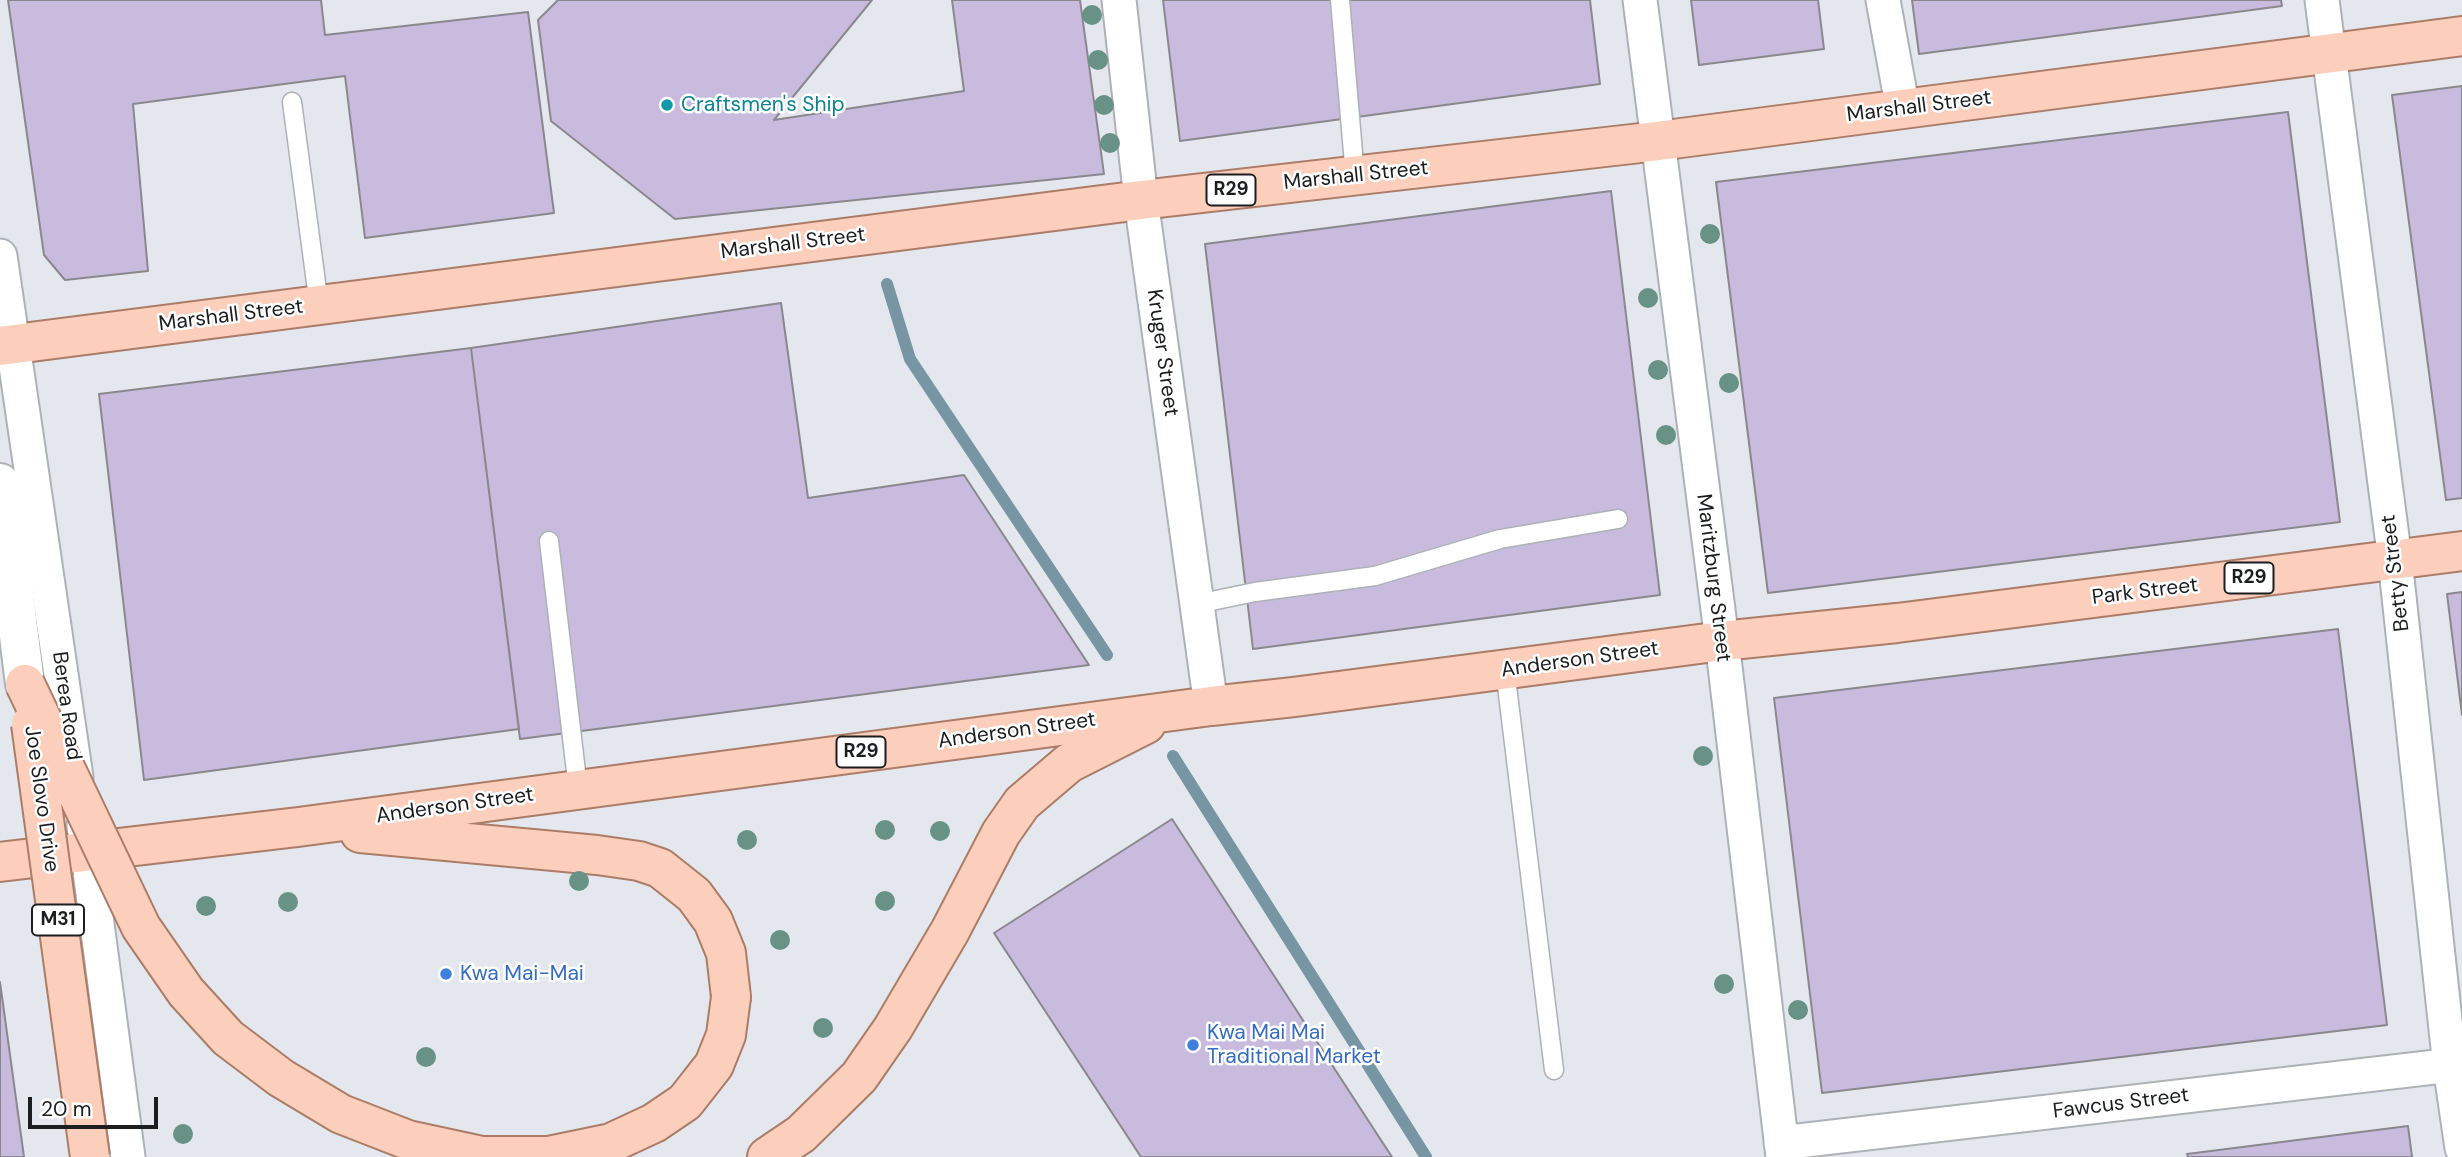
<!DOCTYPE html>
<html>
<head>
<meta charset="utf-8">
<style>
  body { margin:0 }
  #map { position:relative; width:2462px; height:1157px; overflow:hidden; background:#e4e8ee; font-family:"DM Sans",sans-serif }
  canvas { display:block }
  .scale { position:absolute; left:28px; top:1097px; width:130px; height:32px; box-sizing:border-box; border:4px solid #1b1d1f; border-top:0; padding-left:9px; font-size:21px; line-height:24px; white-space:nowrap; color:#1b1d1f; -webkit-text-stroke:5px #fff; paint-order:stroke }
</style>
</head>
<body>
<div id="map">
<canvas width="2462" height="1157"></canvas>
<div class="scale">20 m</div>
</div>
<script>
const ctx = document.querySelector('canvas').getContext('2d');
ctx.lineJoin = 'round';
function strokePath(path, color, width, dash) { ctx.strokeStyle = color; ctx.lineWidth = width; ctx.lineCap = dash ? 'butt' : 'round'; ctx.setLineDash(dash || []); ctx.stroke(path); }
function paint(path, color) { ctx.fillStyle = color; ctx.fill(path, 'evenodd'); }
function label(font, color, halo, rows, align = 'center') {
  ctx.font = font + ' "DM Sans",sans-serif'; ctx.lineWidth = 5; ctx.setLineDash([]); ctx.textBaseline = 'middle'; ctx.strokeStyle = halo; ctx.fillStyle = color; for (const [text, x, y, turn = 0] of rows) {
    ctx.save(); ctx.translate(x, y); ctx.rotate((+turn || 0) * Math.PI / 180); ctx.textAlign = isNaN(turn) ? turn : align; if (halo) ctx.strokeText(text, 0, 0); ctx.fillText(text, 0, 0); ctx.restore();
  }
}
strokePath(new Path2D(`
  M 887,284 L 910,359 L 1107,655
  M 1173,756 L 1426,1157`), '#7795a3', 12);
const building = new Path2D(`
  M 8,0 L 321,0 L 325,35 L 528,12 L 554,213 L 365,238 L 345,76 L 133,104 L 148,271 L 65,280 L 44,255 Z
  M 558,0 L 872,0 L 774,120 L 964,91 L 952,0 L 1080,0 L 1104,174 L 675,219 L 551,121 L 538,20 Z
  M 1163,0 L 1590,0 L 1600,84 L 1180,141 Z
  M 1691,0 L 1818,0 L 1824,49 L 1699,65 Z
  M 1912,0 L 2281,0 L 2282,6 L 1919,54 Z
  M 2462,86 L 2462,498 L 2446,500 L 2392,95 Z
  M 2288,112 L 2340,522 L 1768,593 L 1716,182 Z
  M 1611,191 L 1660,595 L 1253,649 L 1205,244 Z
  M 781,303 L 808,498 L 964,475 L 1089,665 L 520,739 L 471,348 Z
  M 471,348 L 519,729 L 144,780 L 99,394 Z
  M 2462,592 L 2462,715 L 2447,594 Z
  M 2338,629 L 2387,1025 L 1822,1093 L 1774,698 Z
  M 1172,819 L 1392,1157 L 1141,1157 L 994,933 Z
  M 0,982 L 24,1157 L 0,1157 Z
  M 2408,1126 L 2412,1157 L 2188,1157 L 2187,1154 Z`);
paint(building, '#c8bbde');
strokePath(building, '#8a888d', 2);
const lane = new Path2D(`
  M 1340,0 L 1355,176
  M 292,102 L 319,305
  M 549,541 L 578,789
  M 1197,604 L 1255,592 L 1375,576 L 1500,539 L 1618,519
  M 1505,670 L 1554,1070`);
const street = new Path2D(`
  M 1119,0 L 1141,200 L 1211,706
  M 1640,0 L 1722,641 L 1783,1157
  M 1883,0 L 1903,110
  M 2322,0 L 2395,560 L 2450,1066 L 2462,1148
  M 0,256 L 76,777
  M 84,826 L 128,1157
  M 1781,1143 L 2462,1064`);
const secondary = new Path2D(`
  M 0,483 L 25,684`);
const primary = new Path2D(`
  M 0,346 L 1141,200 L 1658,141 L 2462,36
  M 360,833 L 597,855 L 639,861 L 660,868 L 694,895 L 713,921 L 726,953 L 731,997
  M 0,862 L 298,827 L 1211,706 L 1294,697 L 1722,641 L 1897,623 L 2462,551
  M 767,1157 L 801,1134 L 859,1077 L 893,1028 L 950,931 L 1001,833 L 1022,803 L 1069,763 L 1146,724`);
strokePath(lane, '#adb2b7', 21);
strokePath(street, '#adb2b7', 37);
strokePath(secondary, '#adb2b7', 42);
strokePath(primary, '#ab7c67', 42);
strokePath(lane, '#fff', 18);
strokePath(street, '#fff', 33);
strokePath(secondary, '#fff', 38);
strokePath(primary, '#fbcfbb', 38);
const primaryBridge = new Path2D(`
  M 25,684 L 141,927 L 186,992 L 228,1038 L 281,1078 L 341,1114 L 408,1140 L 482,1156 L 548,1156 L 611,1143 L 654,1123 L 685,1102 L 714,1065 L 726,1035 L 731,997
  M 31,724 L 90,1157`);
strokePath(primaryBridge, '#ab7c67', 42, []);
strokePath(primaryBridge, '#fbcfbb', 38);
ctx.fillStyle = '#689285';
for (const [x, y] of [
  [1092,15],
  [1098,60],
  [1104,105],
  [1110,143],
  [1710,234],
  [1648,298],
  [1658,370],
  [1729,383],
  [1666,435],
  [1703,756],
  [885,830],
  [940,831],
  [747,840],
  [579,881],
  [885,901],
  [288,902],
  [206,906],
  [780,940],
  [1724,984],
  [1798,1010],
  [823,1028],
  [426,1057],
  [183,1134]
]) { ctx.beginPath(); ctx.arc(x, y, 10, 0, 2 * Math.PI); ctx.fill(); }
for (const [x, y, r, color] of [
  [667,105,7,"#0f9aa8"],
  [446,974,7,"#3f7fe0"],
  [1193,1045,7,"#3f7fe0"]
]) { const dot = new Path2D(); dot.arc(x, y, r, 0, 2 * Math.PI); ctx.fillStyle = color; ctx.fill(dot); strokePath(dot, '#fff', 2.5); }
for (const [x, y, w] of [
  [1231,190,49],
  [2249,578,49],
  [861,752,49],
  [58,920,52]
]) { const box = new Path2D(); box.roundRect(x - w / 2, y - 15.5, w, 31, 5); ctx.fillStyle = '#fff'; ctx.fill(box); strokePath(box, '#1b1d1f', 2); }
label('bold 19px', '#1b1d1f', null, [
  ["R29",1231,190],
  ["R29",2249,578],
  ["R29",861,752],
  ["M31",58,920]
]);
label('21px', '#0d838f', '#fff', [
  ["Craftsmen's Ship",681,105]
], 'left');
label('21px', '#1b1d1f', '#fff', [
  ["Marshall Street",1919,107,-7],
  ["Marshall Street",1356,176,-6],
  ["Marshall Street",793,244,-7],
  ["Marshall Street",231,316,-7],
  ["Kruger Street",1162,353,82],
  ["Betty Street",2396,573,-97],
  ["Maritzburg Street",1713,578,83],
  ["Park Street",2145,592,-7],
  ["Anderson Street",1580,660,-8],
  ["Berea Road",66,706,82],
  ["Anderson Street",1017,731,-8],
  ["Joe Slovo Drive",41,799,82],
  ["Anderson Street",455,806,-8],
  ["Fawcus Street",2121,1104,-7]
]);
label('21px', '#366cbe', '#fff', [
  ["Kwa Mai-Mai",460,974],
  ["Kwa Mai Mai",1207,1033],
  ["Traditional Market",1207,1057]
], 'left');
</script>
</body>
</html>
